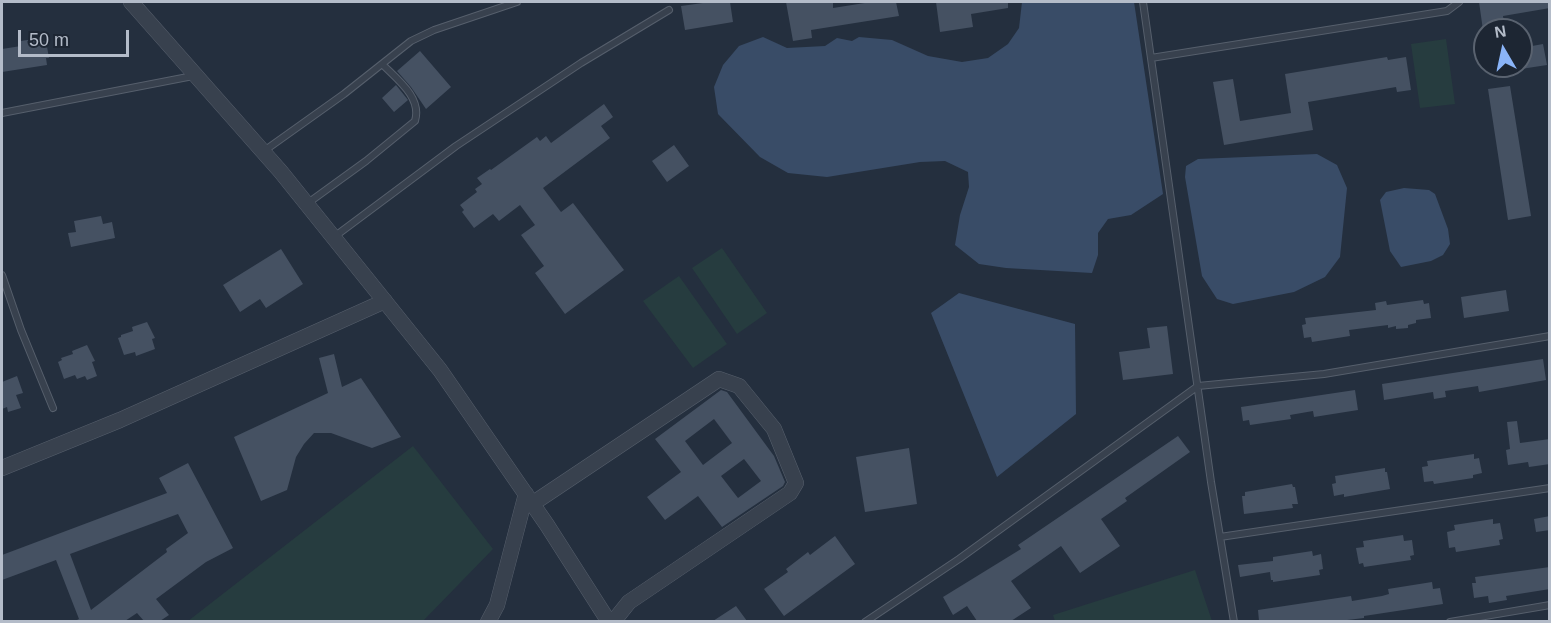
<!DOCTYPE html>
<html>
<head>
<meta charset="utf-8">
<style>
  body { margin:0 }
  #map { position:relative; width:1551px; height:623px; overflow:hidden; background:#242f3e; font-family:Arial,sans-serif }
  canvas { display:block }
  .frame { position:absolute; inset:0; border:3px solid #b4bcc9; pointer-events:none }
  .north { position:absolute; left:1473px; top:18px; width:60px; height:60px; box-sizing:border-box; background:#1d2633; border:2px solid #59626f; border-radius:50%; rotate:351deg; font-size:16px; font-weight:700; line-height:24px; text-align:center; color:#b4bcc9 }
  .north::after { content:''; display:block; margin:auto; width:21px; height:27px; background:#8ab4f8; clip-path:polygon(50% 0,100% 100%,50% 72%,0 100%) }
  .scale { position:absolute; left:18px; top:30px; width:111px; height:27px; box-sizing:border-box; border:3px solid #b4bcc9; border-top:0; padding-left:8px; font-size:18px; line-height:21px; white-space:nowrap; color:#b4bcc9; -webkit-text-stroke:4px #1d2633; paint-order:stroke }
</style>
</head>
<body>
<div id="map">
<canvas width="1551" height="623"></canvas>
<div class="frame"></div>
<div class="north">N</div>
<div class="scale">50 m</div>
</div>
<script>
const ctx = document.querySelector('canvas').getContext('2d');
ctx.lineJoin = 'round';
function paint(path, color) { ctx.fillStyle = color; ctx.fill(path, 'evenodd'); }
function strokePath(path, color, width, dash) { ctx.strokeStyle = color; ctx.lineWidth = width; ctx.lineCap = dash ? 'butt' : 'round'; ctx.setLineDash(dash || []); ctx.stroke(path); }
paint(new Path2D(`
  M 1446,39 L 1455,104 L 1420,108 L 1411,44 Z
  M 722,248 L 767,313 L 737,334 L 692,268 Z
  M 679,276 L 727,344 L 693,368 L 643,301 Z
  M 413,446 L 493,549 L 423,621 L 188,621 Z
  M 1195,570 L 1212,621 L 1055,621 L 1053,615 Z`), '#263c3f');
paint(new Path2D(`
  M 1022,2 L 1134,2 L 1163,194 L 1131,215 L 1108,219 L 1098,233 L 1098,255 L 1092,273 L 1006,268 L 979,264 L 955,245 L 960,215 L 969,187 L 968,172 L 945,161 L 920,162 L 827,177 L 788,173 L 760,157 L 718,114 L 714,87 L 723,65 L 739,46 L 763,37 L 787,48 L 825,46 L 837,38 L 852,41 L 859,37 L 892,40 L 928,56 L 962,62 L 988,58 L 1008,44 L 1019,28 Z
  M 1317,154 L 1337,165 L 1347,188 L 1340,257 L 1325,277 L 1294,292 L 1233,304 L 1217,299 L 1202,276 L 1185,177 L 1186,166 L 1198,159 Z
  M 1404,188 L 1429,190 L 1435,194 L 1448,229 L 1450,244 L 1443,255 L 1431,261 L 1401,267 L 1390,251 L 1380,200 L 1386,192 Z
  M 959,293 L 1075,324 L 1076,414 L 997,477 L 931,313 Z`), '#394c67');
paint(new Path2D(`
  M 710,2 L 730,2 L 733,22 L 685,30 L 681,6 Z
  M 786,2 L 833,2 L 833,8 L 871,2 L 896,2 L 899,16 L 811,30 L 812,38 L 793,41 Z
  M 936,2 L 1008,2 L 1008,8 L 971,14 L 973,27 L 940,32 Z
  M 1479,2 L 1550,2 L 1550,8 L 1503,16 L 1505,30 L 1483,30 Z
  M 40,38 L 40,42 L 46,41 L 49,58 L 46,58 L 47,65 L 2,72 L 2,49 L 21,46 L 21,41 Z
  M 1543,44 L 1547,65 L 1521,69 L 1521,48 Z
  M 420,51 L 451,87 L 426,109 L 411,87 L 397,71 Z
  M 1387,57 L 1388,60 L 1406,57 L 1411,90 L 1397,92 L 1396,87 L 1308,102 L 1313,130 L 1224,145 L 1213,82 L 1233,79 L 1240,121 L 1291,113 L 1285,74 Z
  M 396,85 L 408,100 L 394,112 L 382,98 Z
  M 1510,86 L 1531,216 L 1508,220 L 1488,89 Z
  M 604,104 L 613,117 L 601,126 L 610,138 L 543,188 L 561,212 L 573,203 L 624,270 L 565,314 L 535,273 L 544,266 L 521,235 L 535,225 L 520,205 L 499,221 L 493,214 L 474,228 L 462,212 L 464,210 L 460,205 L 477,192 L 475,189 L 482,184 L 477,178 L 490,169 L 491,170 L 537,137 L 540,141 L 546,136 L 551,143 Z
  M 674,145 L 689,166 L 667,182 L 652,161 Z
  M 101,216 L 103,224 L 112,222 L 115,238 L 71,247 L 68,233 L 76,232 L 74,221 Z
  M 281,249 L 303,284 L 266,308 L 260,299 L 240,312 L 223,285 Z
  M 1506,290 L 1509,311 L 1464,318 L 1461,297 Z
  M 1423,300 L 1424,304 L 1429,303 L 1431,318 L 1416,320 L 1416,323 L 1408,325 L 1408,328 L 1396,329 L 1396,326 L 1388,328 L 1388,325 L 1349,330 L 1350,336 L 1312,342 L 1311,337 L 1304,338 L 1302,325 L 1306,324 L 1305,318 L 1376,310 L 1375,303 L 1386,301 L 1387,305 Z
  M 147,322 L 155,338 L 152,339 L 155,349 L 136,356 L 135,352 L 124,355 L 118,338 L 121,337 L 121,335 L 133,331 L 132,327 Z
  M 1167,326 L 1173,374 L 1123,380 L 1119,352 L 1150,348 L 1147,328 Z
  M 87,345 L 95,361 L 92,362 L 97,376 L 87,380 L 85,376 L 77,379 L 75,375 L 64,379 L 58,362 L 62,360 L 61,358 L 73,354 L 72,351 Z
  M 334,354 L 342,387 L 361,378 L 401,437 L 372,448 L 331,433 L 314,433 L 304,444 L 296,457 L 287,490 L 261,501 L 234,437 L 328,393 L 319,358 Z
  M 1543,359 L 1546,380 L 1479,392 L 1478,386 L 1445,391 L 1446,397 L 1434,399 L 1433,392 L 1384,400 L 1382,384 Z
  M 17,376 L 23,393 L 16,395 L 21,408 L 8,412 L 7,407 L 2,409 L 2,382 Z
  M 721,390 L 727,392 L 774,456 L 785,482 L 783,486 L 722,527 L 698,496 L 665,520 L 647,497 L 681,472 L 655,439 ZM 714,419 L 732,443 L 703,465 L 685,441 ZM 744,459 L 761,481 L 738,498 L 721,476 Z
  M 1355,390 L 1358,410 L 1314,417 L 1313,411 L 1290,415 L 1291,419 L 1250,425 L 1249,420 L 1243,421 L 1241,407 Z
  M 1517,421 L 1520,443 L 1550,439 L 1550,464 L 1529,467 L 1528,462 L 1508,465 L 1506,450 L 1510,449 L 1507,422 Z
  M 1178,436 L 1190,452 L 1125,498 L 1127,501 L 1101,519 L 1120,546 L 1080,573 L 1061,546 L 1011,581 L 1031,608 L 1011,621 L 977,621 L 967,606 L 953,615 L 943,597 L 1021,549 L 1018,545 Z
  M 909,448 L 917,504 L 865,512 L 856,457 Z
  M 1474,454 L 1474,459 L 1479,458 L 1482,473 L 1473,475 L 1473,478 L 1434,484 L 1433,481 L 1424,482 L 1422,467 L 1428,466 L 1427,461 Z
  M 188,463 L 233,548 L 206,562 L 156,599 L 169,615 L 160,621 L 144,621 L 137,613 L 125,621 L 75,621 L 79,619 L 56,560 L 2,580 L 2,555 L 167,493 L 159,478 ZM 178,514 L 188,533 L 166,549 L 167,552 L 91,610 L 70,554 Z
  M 1385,468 L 1385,472 L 1387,472 L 1390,489 L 1344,497 L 1344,494 L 1334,496 L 1332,484 L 1336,483 L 1335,476 Z
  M 1292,484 L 1293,487 L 1295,487 L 1298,504 L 1292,504 L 1293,508 L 1244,514 L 1242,496 L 1245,496 L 1245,492 Z
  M 1550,516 L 1550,530 L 1536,532 L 1534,519 Z
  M 1493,519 L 1493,524 L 1500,523 L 1503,539 L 1499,540 L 1500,545 L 1456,552 L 1455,547 L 1449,548 L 1447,532 L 1455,530 L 1454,525 Z
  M 1403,535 L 1404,541 L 1412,540 L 1414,555 L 1410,556 L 1411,560 L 1364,567 L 1363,563 L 1359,564 L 1356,548 L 1364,547 L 1363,541 Z
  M 835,536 L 855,564 L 784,616 L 764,589 L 788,572 L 786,569 L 808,552 L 810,555 Z
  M 1312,551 L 1313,556 L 1321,554 L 1323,569 L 1319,570 L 1320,575 L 1273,582 L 1273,580 L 1271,580 L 1270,572 L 1240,577 L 1238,565 L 1273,561 L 1273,557 Z
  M 1550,567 L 1550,589 L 1506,596 L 1507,600 L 1489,603 L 1488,596 L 1474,598 L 1472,583 L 1476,583 L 1475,577 Z
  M 1432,582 L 1433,589 L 1440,588 L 1443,604 L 1364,616 L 1364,618 L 1339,621 L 1259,621 L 1258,610 L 1351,596 L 1352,601 L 1382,596 L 1389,594 L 1388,589 Z
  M 736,606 L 747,621 L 713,621 Z`), '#455162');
const service = new Path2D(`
  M 1143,2 L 1211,482 L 1234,622
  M 1151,58 L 1447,11 L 1459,2
  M 2,113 L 193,76
  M 264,151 L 344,94 L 411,41 L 434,30 L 517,2
  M 308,203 L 366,161 L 415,121 C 422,98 398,80 383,65
  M 334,237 L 456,146 L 581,63 L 669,10
  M 2,275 L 21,330 L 53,408
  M 1220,537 L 1550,488
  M 865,622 L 959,559 L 1198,386 L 1324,374 L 1550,336
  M 1450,622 L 1550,605`);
const tertiary = new Path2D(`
  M 131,2 L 281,172 L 440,370 L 547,525 L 609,622
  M 2,468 L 120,420 L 385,301
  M 532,504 L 719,379 L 739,386 L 774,429 L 796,483 L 790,493 L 629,602 L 613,622
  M 488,622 L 497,605 L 526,494`);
strokePath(service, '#565f6c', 8);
strokePath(tertiary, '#565f6c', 16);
strokePath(service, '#38414e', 6);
strokePath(tertiary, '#38414e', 15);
</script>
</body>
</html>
